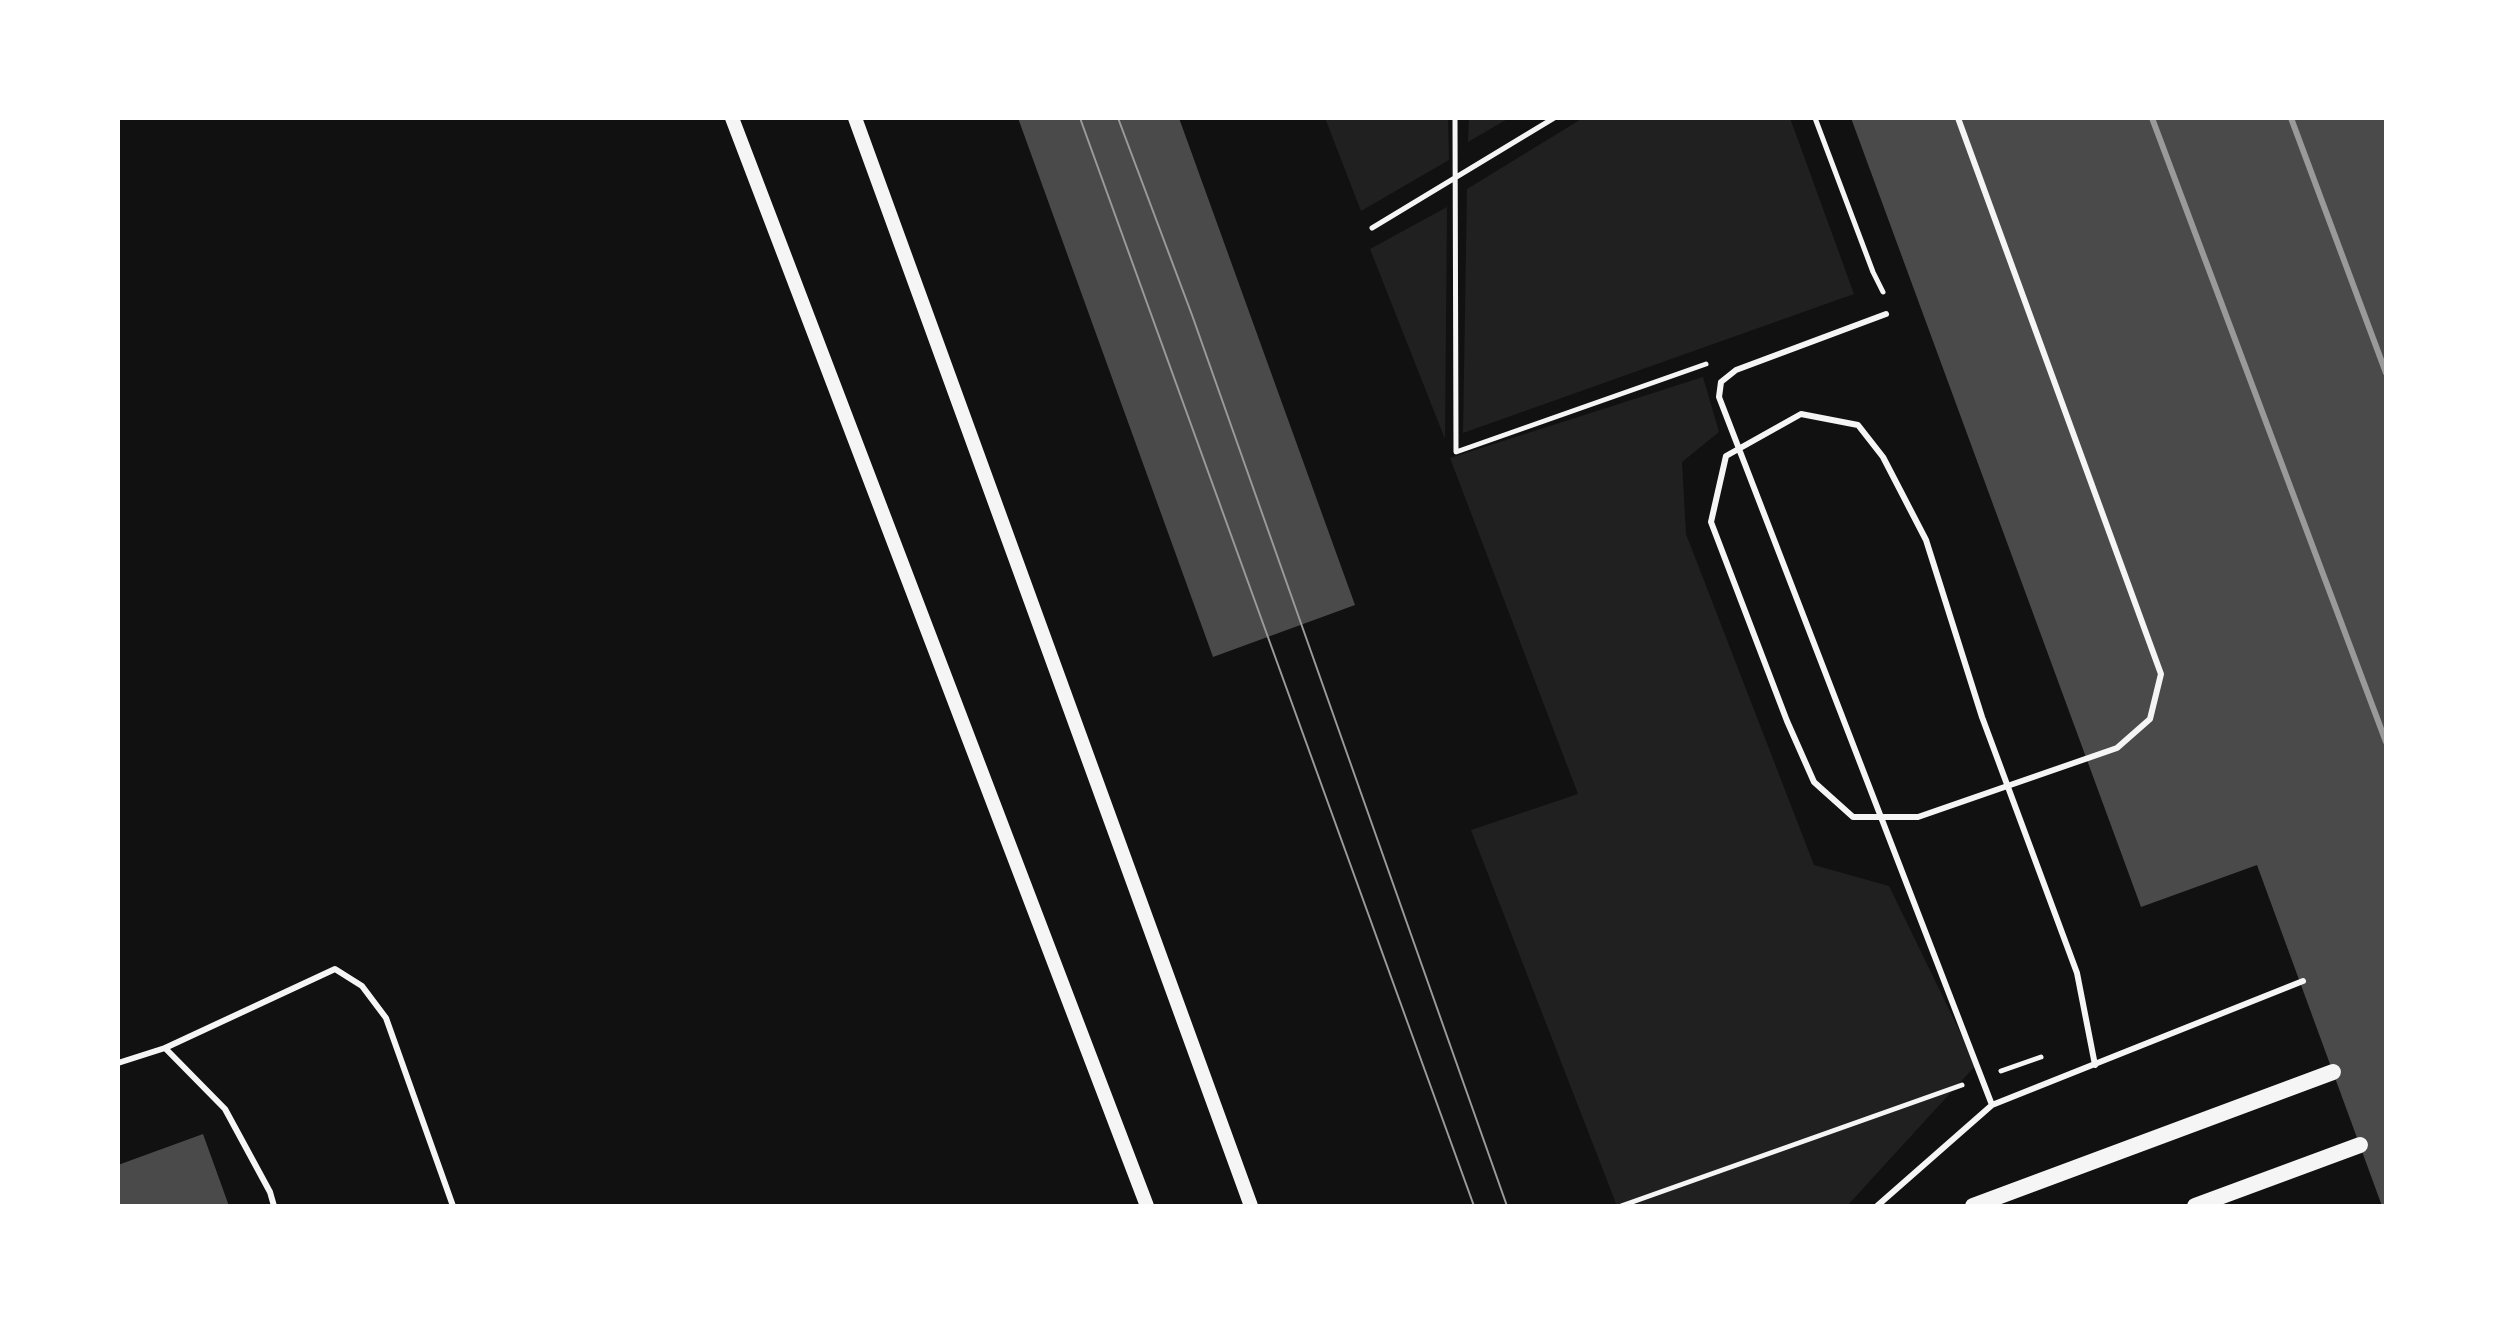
<!DOCTYPE html>
<html>
<head>
<meta charset="utf-8">
<style>
  body { margin:0 }
  #map { position:relative; width:2504px; height:1324px; overflow:hidden; background:#111; font-family:Lato,sans-serif }
  canvas { display:block }
  .frame { position:absolute; inset:0; border:120px solid #fff; pointer-events:none }
</style>
</head>
<body>
<div id="map">
<canvas width="2504" height="1324"></canvas>
<div class="frame"></div>
</div>
<script>
const ctx = document.querySelector('canvas').getContext('2d');
ctx.lineJoin = 'round';
function paint(path, color) { ctx.fillStyle = color; ctx.fill(path, 'evenodd'); }
function strokePath(path, color, width, dash) { ctx.strokeStyle = color; ctx.lineWidth = width; ctx.lineCap = dash ? 'butt' : 'round'; ctx.setLineDash(dash || []); ctx.stroke(path); }
paint(new Path2D(`
  M 1325,118 L 1448,118 L 1449,160 L 1361,211 Z
  M 1469,118 L 1509,118 L 1468,142 Z
  M 1583,118 L 1790,118 L 1854,294 L 1463,433 L 1467,189 Z
  M 1447,207 L 1445,439 L 1370,249 Z
  M 1703,377 L 1719,432 L 1682,462 L 1686,534 L 1814,865 L 1889,886 L 1976,1065 L 1847,1206 L 1617,1206 L 1471,830 L 1578,794 L 1450,458 Z`), '#202020');
paint(new Path2D(`
  M 1018,118 L 1179,118 L 1355,605 L 1213,657 Z
  M 1851,118 L 2386,118 L 2386,1206 L 2382,1206 L 2257,865 L 2141,907 Z
  M 203,1134 L 229,1206 L 118,1206 L 118,1165 Z`), '#4a4a4a');
strokePath(new Path2D(`
  M 1455,118 L 1456,452 L 1706,364
  M 1815,118 L 1873,272 L 1883,292
  M 1372,228 L 1554,118
  M 2001,1071 L 2041,1057
  M 1621,1206 L 1962,1085`), '#f5f5f5', 5);
strokePath(new Path2D(`
  M 1958,118 L 2161,674 L 2150,719 L 2117,748 L 1918,817 L 1853,817 L 1814,782 L 1787,721 L 1711,522 L 1726,456 L 1801,414 L 1858,425 L 1883,457 L 1926,540 L 1982,717 L 2077,973 L 2095,1065
  M 1886,314 L 1736,370 L 1721,382 L 1719,397 L 1992,1105
  M 165,1048 L 225,1109 L 270,1192 L 274,1206
  M 118,1063 L 165,1048 L 335,969 L 362,986 L 386,1018 L 453,1206
  M 1877,1206 L 1992,1105 L 2303,981`), '#f5f5f5', 6);
strokePath(new Path2D(`
  M 732,118 L 1147,1206
  M 855,118 L 1251,1206`), '#f5f5f5', 14);
strokePath(new Path2D(`
  M 1973,1206 L 2333,1072
  M 2195,1206 L 2360,1145`), '#f5f5f5', 16);
strokePath(new Path2D(`
  M 1080,118 L 1474,1206
  M 1118,118 L 1192,315 L 1507,1206`), '#9a9a9a', 2);
strokePath(new Path2D(`
  M 2152,118 L 2386,742
  M 2291,118 L 2386,373`), '#9a9a9a', 6);
</script>
</body>
</html>
